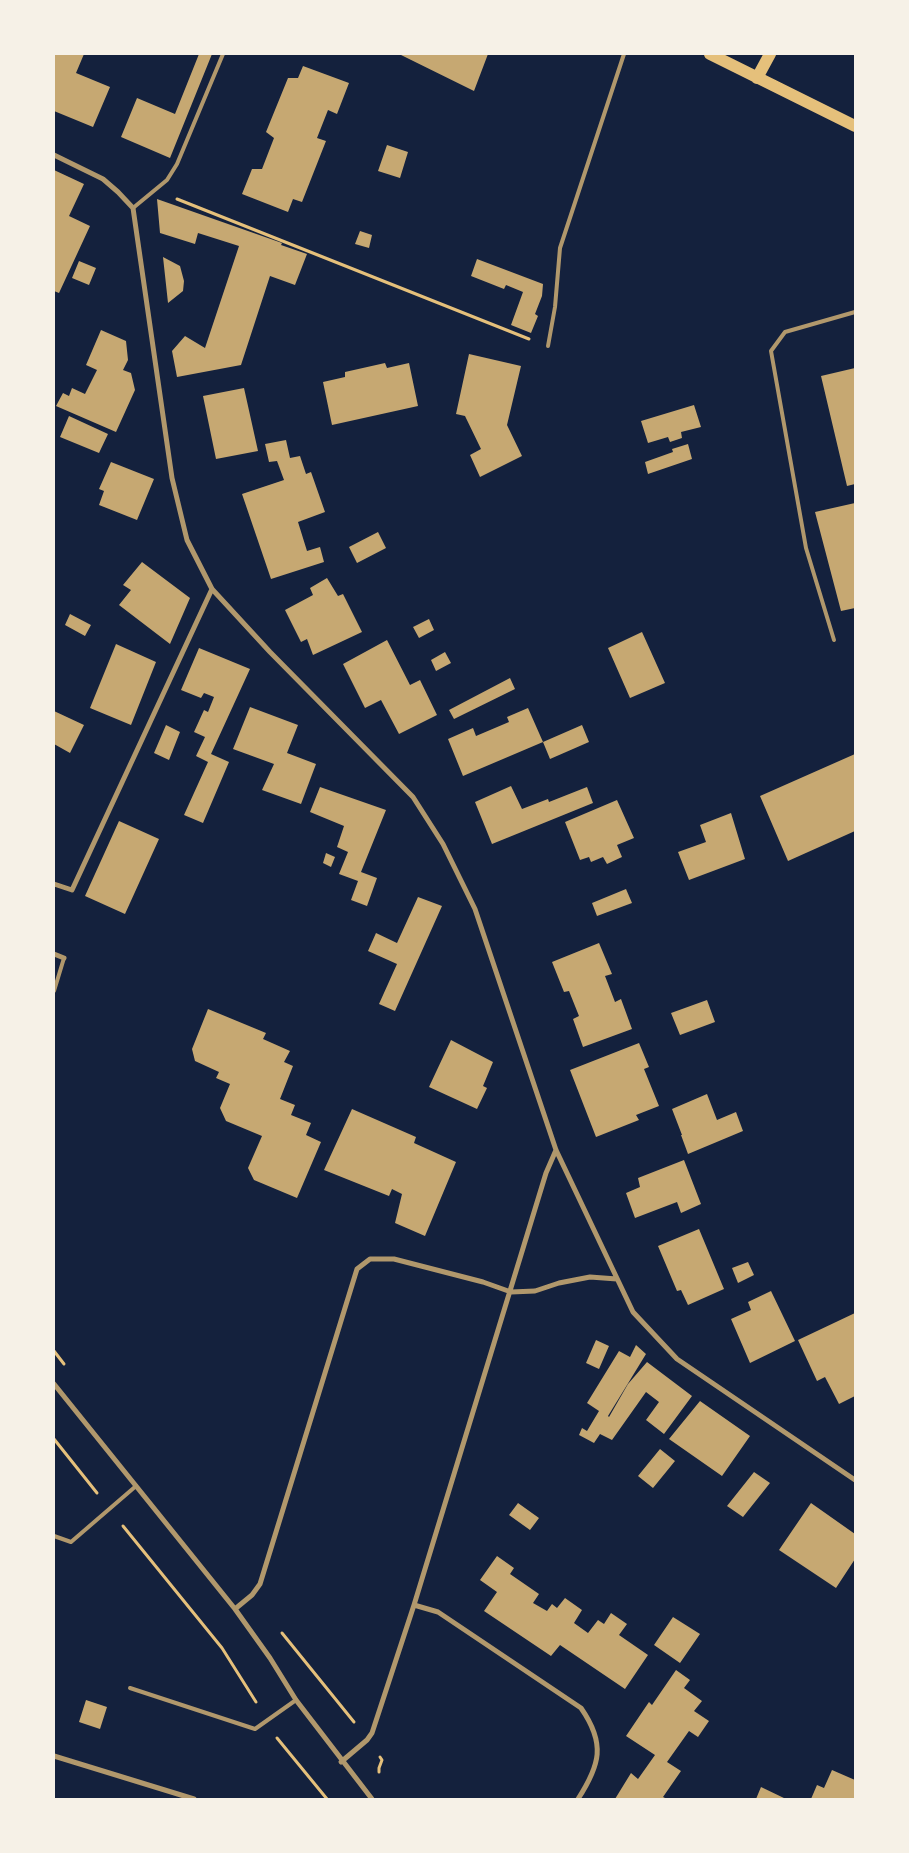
<!DOCTYPE html>
<html>
<head>
<meta charset="utf-8">
<style>
  body { margin:0 }
  #map { position:relative; width:909px; height:1853px; overflow:hidden; background:#14213d; font-family:"Public Sans",sans-serif }
  canvas { display:block }
  .frame { position:absolute; inset:0; border:55px solid #f6f1e7; pointer-events:none }
</style>
</head>
<body>
<div id="map">
<canvas width="909" height="1853"></canvas>
<div class="frame"></div>
</div>
<script>
const ctx = document.querySelector('canvas').getContext('2d');
ctx.lineJoin = 'round';
function paint(path, color) { ctx.fillStyle = color; ctx.fill(path, 'evenodd'); }
function strokePath(path, color, width, dash) { ctx.strokeStyle = color; ctx.lineWidth = width; ctx.lineCap = dash ? 'butt' : 'round'; ctx.setLineDash(dash || []); ctx.stroke(path); }
paint(new Path2D(`
  M 54,54 L 84,54 L 76,73 L 110,87 L 93,127 L 54,111 Z
  M 199,54 L 212,54 L 170,158 L 121,137 L 137,98 L 175,114 Z
  M 399,54 L 488,54 L 474,91 Z
  M 303,66 L 349,83 L 337,114 L 328,110 L 317,138 L 326,141 L 302,202 L 293,199 L 288,212 L 242,194 L 252,169 L 262,169 L 274,138 L 266,132 L 288,78 L 298,78 Z
  M 387,145 L 408,152 L 400,178 L 378,171 Z
  M 54,170 L 84,184 L 69,216 L 90,226 L 59,293 L 54,291 Z
  M 157,199 L 282,243 L 281,245 L 307,254 L 295,285 L 270,276 L 241,365 L 177,377 L 172,351 L 185,336 L 205,348 L 239,246 L 198,233 L 195,244 L 160,233 Z
  M 360,231 L 372,235 L 369,248 L 355,244 Z
  M 163,257 L 180,266 L 184,281 L 183,291 L 168,303 Z
  M 477,259 L 543,284 L 542,296 L 535,314 L 538,316 L 531,333 L 511,325 L 523,292 L 506,285 L 504,289 L 471,276 Z
  M 79,261 L 96,268 L 89,285 L 72,278 Z
  M 101,330 L 126,341 L 128,360 L 123,370 L 131,373 L 135,390 L 116,432 L 56,406 L 63,393 L 69,396 L 72,388 L 85,394 L 97,370 L 86,365 Z
  M 469,354 L 521,366 L 507,425 L 522,456 L 480,477 L 470,455 L 481,449 L 465,416 L 456,414 Z
  M 385,363 L 387,368 L 409,363 L 418,406 L 332,425 L 323,382 L 345,377 L 345,372 Z
  M 855,368 L 855,484 L 847,486 L 821,376 Z
  M 244,388 L 258,451 L 216,459 L 203,396 Z
  M 694,405 L 701,427 L 681,432 L 682,438 L 670,442 L 668,437 L 648,443 L 641,421 Z
  M 69,416 L 108,434 L 99,453 L 60,437 Z
  M 286,440 L 290,458 L 300,456 L 306,474 L 311,472 L 325,512 L 298,522 L 307,551 L 320,547 L 324,562 L 271,579 L 242,494 L 284,480 L 277,461 L 269,462 L 265,444 Z
  M 688,444 L 692,459 L 648,474 L 645,462 L 673,452 L 672,449 Z
  M 111,462 L 154,479 L 137,520 L 99,505 L 104,491 L 99,489 Z
  M 855,503 L 855,608 L 841,611 L 815,512 Z
  M 378,532 L 386,548 L 357,563 L 349,547 Z
  M 142,562 L 190,598 L 170,644 L 119,605 L 131,590 L 123,585 Z
  M 327,578 L 338,596 L 343,594 L 362,632 L 313,655 L 307,639 L 301,642 L 285,610 L 313,595 L 310,588 Z
  M 70,614 L 91,625 L 85,636 L 65,625 Z
  M 429,619 L 434,630 L 419,638 L 413,627 Z
  M 642,632 L 665,683 L 630,698 L 608,648 Z
  M 387,640 L 410,685 L 420,680 L 437,715 L 399,734 L 381,700 L 365,708 L 343,664 Z
  M 116,644 L 156,662 L 131,725 L 90,708 Z
  M 199,648 L 250,669 L 211,754 L 229,762 L 203,823 L 184,815 L 208,762 L 196,756 L 205,737 L 194,732 L 204,710 L 208,712 L 214,697 L 204,693 L 201,698 L 181,690 Z
  M 445,652 L 451,663 L 436,671 L 431,660 Z
  M 510,678 L 515,689 L 454,719 L 449,710 Z
  M 250,707 L 298,725 L 287,753 L 316,764 L 301,804 L 262,790 L 274,764 L 233,749 Z
  M 528,708 L 543,742 L 463,776 L 448,739 L 473,728 L 476,736 L 509,722 L 507,717 Z
  M 54,711 L 84,725 L 70,753 L 54,744 Z
  M 166,725 L 180,732 L 169,760 L 154,753 Z
  M 582,725 L 589,742 L 550,759 L 543,742 Z
  M 855,754 L 855,831 L 788,861 L 760,796 Z
  M 511,786 L 522,809 L 548,799 L 549,802 L 587,787 L 593,803 L 492,844 L 475,802 Z
  M 320,787 L 386,810 L 361,872 L 377,878 L 367,906 L 351,900 L 358,881 L 339,874 L 348,852 L 337,847 L 344,826 L 310,812 Z
  M 617,800 L 634,838 L 617,845 L 622,857 L 607,864 L 603,857 L 591,862 L 589,857 L 580,860 L 565,822 Z
  M 731,813 L 745,859 L 689,880 L 678,852 L 706,842 L 700,825 Z
  M 119,821 L 159,839 L 125,914 L 85,896 Z
  M 326,853 L 335,857 L 331,867 L 323,863 Z
  M 626,889 L 632,903 L 597,916 L 592,903 Z
  M 418,897 L 442,906 L 395,1011 L 379,1004 L 397,964 L 368,951 L 376,933 L 397,943 Z
  M 599,943 L 612,974 L 605,976 L 615,1002 L 621,999 L 632,1029 L 583,1047 L 573,1019 L 579,1016 L 569,991 L 564,992 L 552,962 Z
  M 707,1000 L 715,1022 L 680,1035 L 671,1013 Z
  M 208,1009 L 266,1033 L 263,1039 L 290,1051 L 284,1062 L 293,1066 L 280,1099 L 295,1105 L 291,1115 L 311,1123 L 306,1135 L 321,1142 L 297,1198 L 254,1180 L 248,1168 L 262,1136 L 226,1121 L 220,1108 L 230,1084 L 216,1078 L 219,1072 L 195,1061 L 192,1049 Z
  M 451,1040 L 493,1062 L 483,1086 L 487,1088 L 477,1109 L 429,1087 Z
  M 639,1043 L 649,1067 L 644,1069 L 659,1106 L 636,1115 L 639,1120 L 596,1137 L 570,1070 Z
  M 707,1094 L 717,1120 L 736,1112 L 743,1131 L 688,1154 L 681,1135 L 682,1135 L 672,1109 Z
  M 352,1109 L 416,1137 L 414,1143 L 456,1162 L 425,1236 L 395,1223 L 402,1194 L 392,1189 L 389,1196 L 324,1170 Z
  M 684,1160 L 701,1204 L 681,1213 L 677,1202 L 635,1218 L 626,1193 L 640,1187 L 638,1178 Z
  M 699,1229 L 724,1289 L 688,1305 L 681,1290 L 677,1291 L 658,1246 Z
  M 748,1262 L 754,1275 L 738,1283 L 732,1268 Z
  M 771,1291 L 795,1341 L 750,1363 L 731,1319 L 751,1310 L 748,1302 Z
  M 855,1313 L 855,1396 L 839,1404 L 825,1377 L 817,1381 L 798,1340 Z
  M 596,1340 L 609,1346 L 599,1369 L 586,1363 Z
  M 636,1345 L 646,1354 L 608,1416 L 609,1417 L 628,1384 L 647,1362 L 692,1396 L 664,1434 L 646,1420 L 659,1402 L 646,1392 L 612,1440 L 600,1434 L 594,1443 L 579,1435 L 582,1428 L 587,1431 L 599,1411 L 587,1403 L 619,1351 L 630,1357 Z
  M 700,1401 L 750,1436 L 722,1476 L 669,1439 Z
  M 660,1449 L 675,1461 L 653,1488 L 638,1476 Z
  M 754,1472 L 770,1483 L 743,1517 L 727,1506 Z
  M 518,1503 L 539,1518 L 530,1530 L 509,1515 Z
  M 811,1503 L 855,1534 L 855,1559 L 836,1588 L 779,1550 Z
  M 497,1556 L 514,1568 L 510,1574 L 539,1594 L 533,1603 L 547,1611 L 552,1604 L 557,1608 L 565,1598 L 582,1610 L 574,1623 L 588,1633 L 598,1620 L 604,1624 L 611,1613 L 627,1624 L 619,1635 L 648,1655 L 625,1689 L 560,1645 L 551,1656 L 484,1611 L 497,1592 L 480,1580 Z
  M 673,1617 L 700,1634 L 680,1663 L 654,1645 Z
  M 676,1670 L 690,1680 L 684,1688 L 702,1701 L 694,1711 L 709,1721 L 698,1737 L 689,1731 L 667,1762 L 681,1771 L 663,1797 L 667,1799 L 615,1799 L 631,1773 L 638,1779 L 655,1755 L 626,1736 L 649,1702 L 652,1705 Z
  M 86,1700 L 107,1707 L 100,1729 L 79,1722 Z
  M 832,1770 L 855,1780 L 855,1799 L 811,1799 L 817,1785 L 824,1788 Z
  M 761,1787 L 786,1799 L 756,1799 Z`), '#c6a872');
strokePath(new Path2D(`
  M 177,199 L 529,339
  M 54,1351 L 64,1364
  M 54,1439 L 97,1493
  M 123,1526 L 222,1648 L 256,1702
  M 282,1633 L 354,1722
  M 277,1738 L 327,1799
  M 379,1772 L 379,1768 L 382,1760 L 380,1757`), '#e5c07b', 3);
strokePath(new Path2D(`
  M 133,208 L 167,180 L 177,164 L 223,54
  M 548,346 L 555,307 L 560,248 L 624,54
  M 834,640 L 806,548 L 771,351 L 785,332 L 855,312
  M 54,991 L 64,958
  M 54,1536 L 71,1542 L 136,1486
  M 130,1688 L 255,1729 L 296,1700`), '#b1986c', 4);
strokePath(new Path2D(`
  M 54,155 L 103,179 L 118,192 L 133,208 L 172,478 L 187,540 L 212,589 L 270,652 L 413,797 L 443,844 L 475,909 L 556,1150 L 633,1312 L 677,1359 L 855,1480
  M 54,884 L 72,890 L 212,589
  M 54,954 L 64,958
  M 54,1384 L 235,1609 L 270,1658 L 296,1700 L 372,1799
  M 414,1605 L 438,1612 L 581,1708 C 606,1744 600,1765 578,1799
  M 235,1609 L 252,1595 L 260,1584 L 357,1269 L 370,1259 L 394,1259 L 483,1282 L 511,1292 L 535,1291 L 559,1283 L 590,1277 L 617,1279
  M 54,1756 L 194,1799
  M 341,1762 L 367,1740 L 372,1733 L 414,1605 L 546,1173 L 556,1150`), '#b1986c', 5);
strokePath(new Path2D(`
  M 710,54 L 855,126
  M 757,78 L 770,54`), '#e5c07b', 12);
</script>
</body>
</html>
